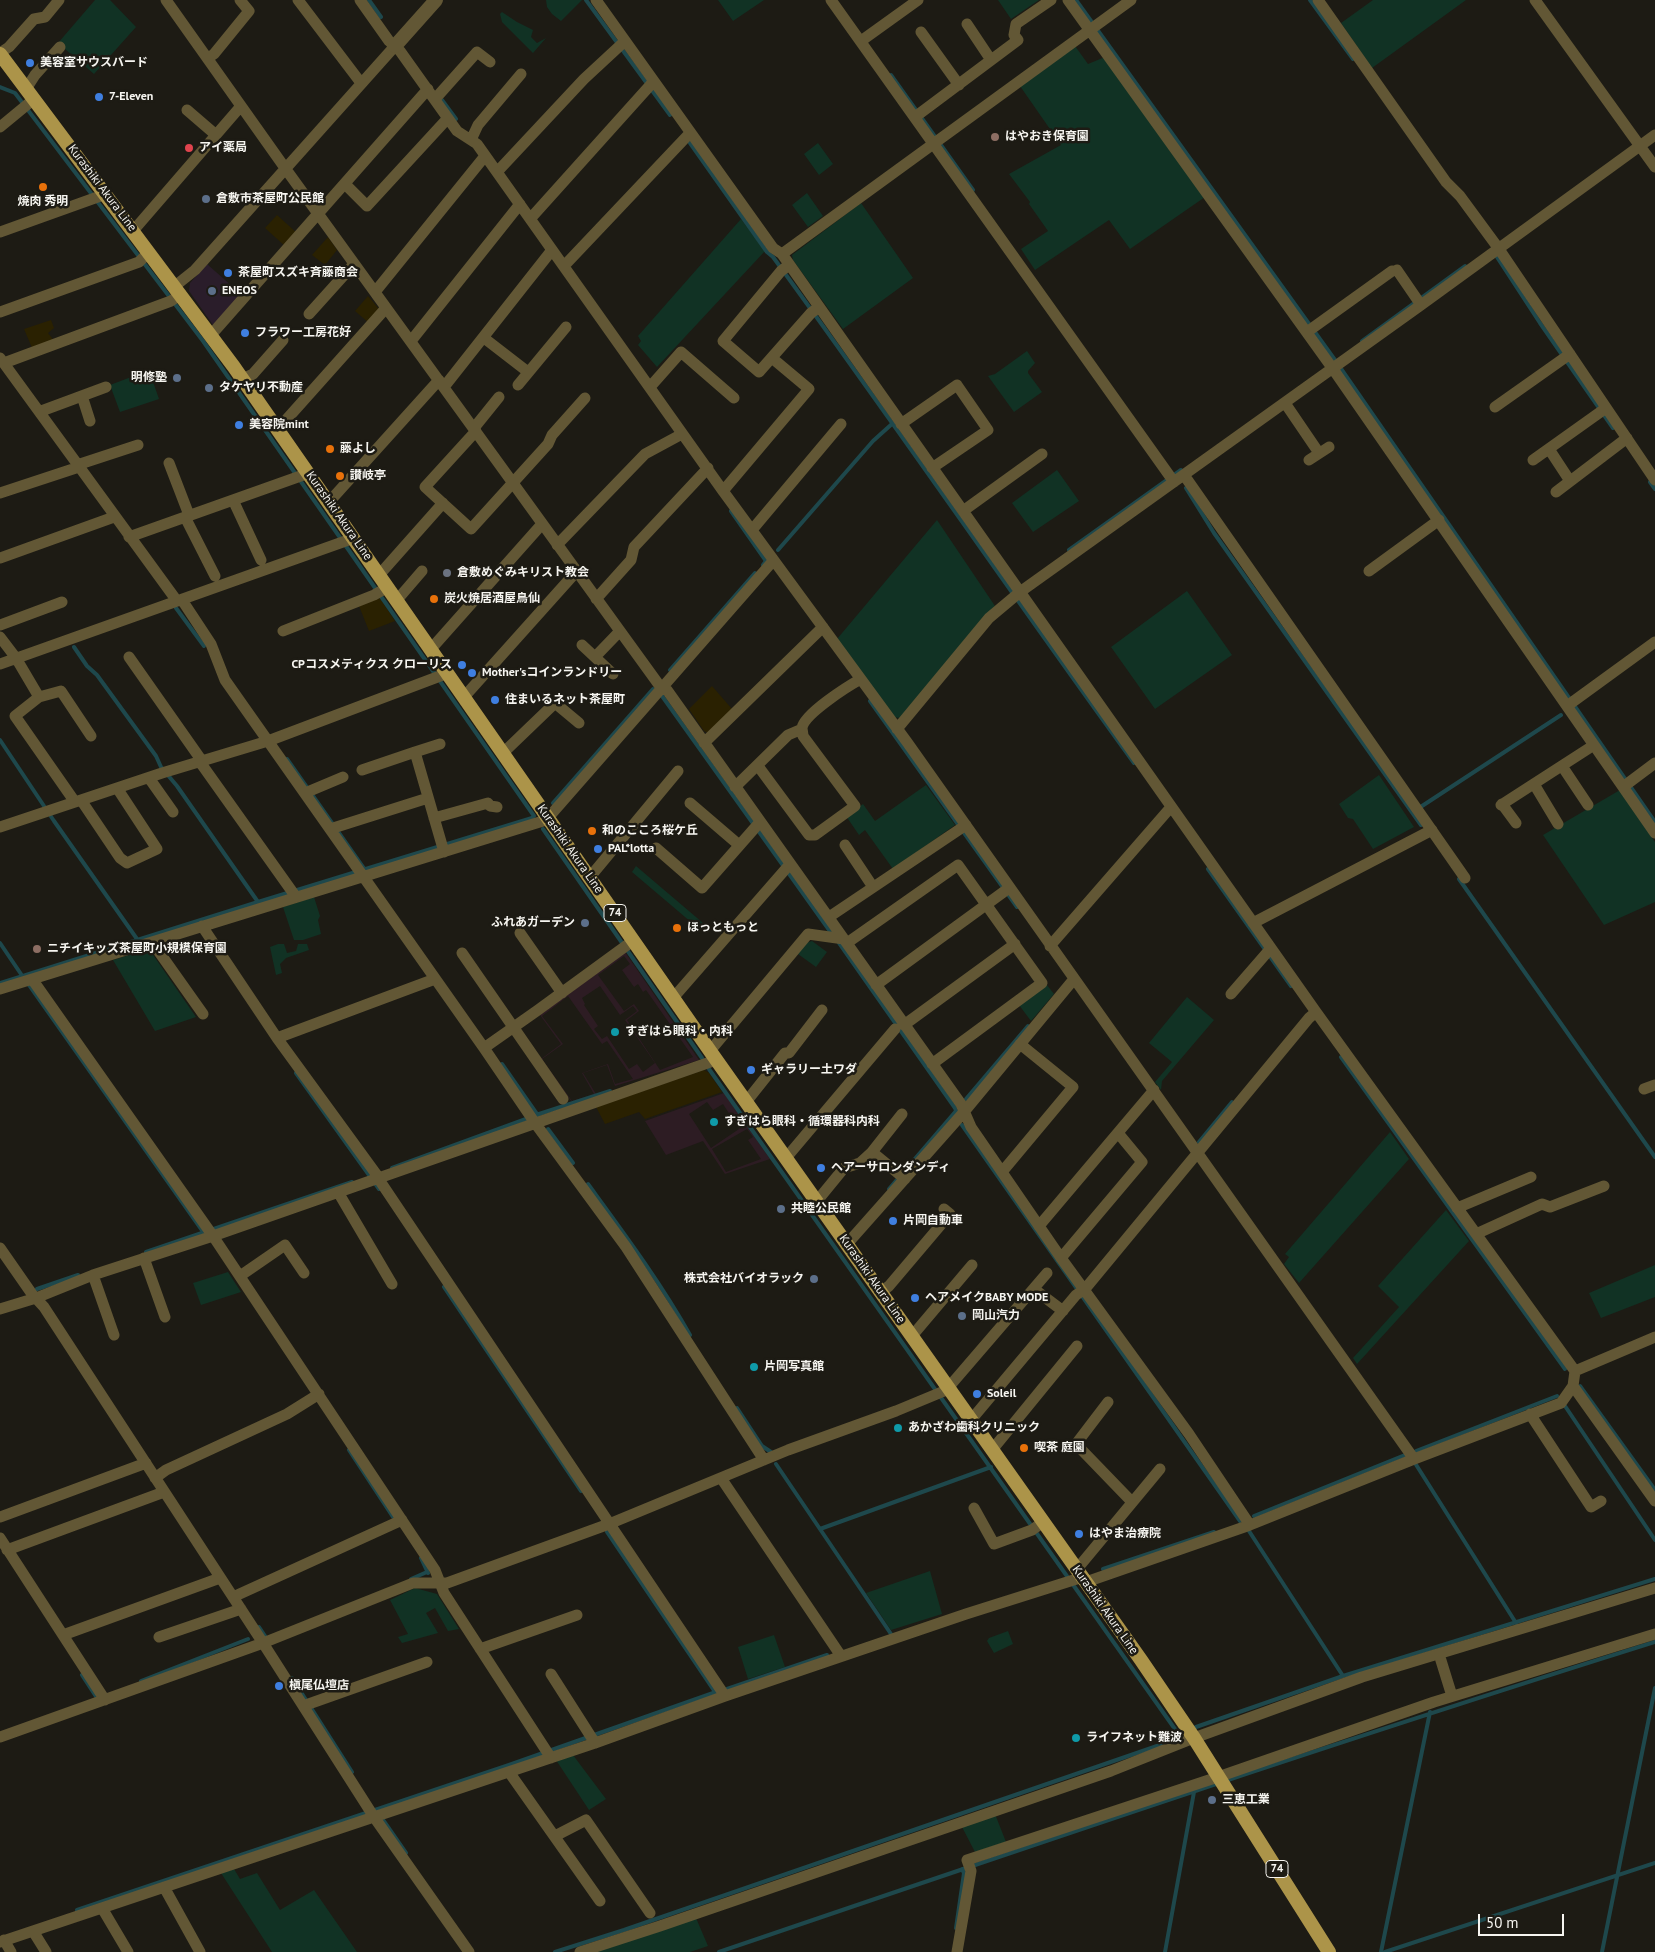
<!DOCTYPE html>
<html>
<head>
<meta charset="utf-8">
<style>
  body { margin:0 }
  #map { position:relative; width:1655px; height:1952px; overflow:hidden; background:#1d1b14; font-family:"PT Sans",sans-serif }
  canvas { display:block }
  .scale { position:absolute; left:1478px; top:1914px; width:86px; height:22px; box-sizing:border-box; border:2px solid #f6f5f0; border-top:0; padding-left:6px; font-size:15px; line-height:18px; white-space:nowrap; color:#f6f5f0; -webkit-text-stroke:4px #1d1b14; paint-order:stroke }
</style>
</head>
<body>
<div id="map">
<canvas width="1655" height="1952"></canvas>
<div class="scale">50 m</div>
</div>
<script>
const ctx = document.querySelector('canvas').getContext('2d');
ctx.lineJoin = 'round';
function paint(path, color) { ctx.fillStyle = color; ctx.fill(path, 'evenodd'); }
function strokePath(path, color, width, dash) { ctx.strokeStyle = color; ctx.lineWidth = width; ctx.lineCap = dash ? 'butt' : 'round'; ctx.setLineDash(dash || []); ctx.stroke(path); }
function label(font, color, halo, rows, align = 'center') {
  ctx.font = font + ' "PT Sans","Noto Sans JP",sans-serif'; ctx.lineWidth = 5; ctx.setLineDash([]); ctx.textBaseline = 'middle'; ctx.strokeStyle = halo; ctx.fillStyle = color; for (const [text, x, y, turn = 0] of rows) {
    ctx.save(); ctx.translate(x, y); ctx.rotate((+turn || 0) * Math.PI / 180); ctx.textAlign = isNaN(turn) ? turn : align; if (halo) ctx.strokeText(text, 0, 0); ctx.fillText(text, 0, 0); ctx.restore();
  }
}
paint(new Path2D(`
  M 207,264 L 242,295 L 213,325 L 189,291 L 190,283 Z`), '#2a1d2a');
paint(new Path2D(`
  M 625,952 L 699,1060 L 615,1086 L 607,1065 L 583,1073 L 596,1094 L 572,1102 L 541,1059 L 561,1044 L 540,1015 ZM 624,956 L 630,964 L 622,970 L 634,987 L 638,984 L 643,992 L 646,990 L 693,1057 L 660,1070 L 627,1020 L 639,1011 L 634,1004 L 624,1011 L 598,975 ZM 600,986 L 620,1015 L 633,1006 L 637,1011 L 625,1020 L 655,1063 L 643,1072 L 637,1064 L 629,1069 L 607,1036 L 602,1039 L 594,1029 L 598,1026 L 584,1005 L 585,1004 L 582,998 ZM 568,996 L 602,1044 L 607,1041 L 633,1079 L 615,1084 L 608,1064 L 582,1073 L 594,1094 L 572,1101 L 542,1059 L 563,1044 L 542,1016 Z
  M 724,1093 L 770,1159 L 725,1174 L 703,1141 L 666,1155 L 645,1121 ZM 707,1102 L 713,1110 L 723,1104 L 739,1129 L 711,1148 L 689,1114 ZM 747,1129 L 753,1137 L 748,1140 L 761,1159 L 726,1172 L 712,1149 Z`), '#2d1c23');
paint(new Path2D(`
  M 95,0 L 110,0 L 136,27 L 94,74 L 58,43 Z
  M 546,0 L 582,0 L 561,21 L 552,14 L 547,7 Z
  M 718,0 L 764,0 L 733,21 Z
  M 998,0 L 1039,0 L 1011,19 Z
  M 1373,0 L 1466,0 L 1372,68 L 1341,23 Z
  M 502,12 L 517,22 L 533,30 L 531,37 L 537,43 L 546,38 L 533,53 L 502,22 L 500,14 Z
  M 1075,46 L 1088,64 L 1105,57 L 1205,197 L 1130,249 L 1109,220 L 1035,270 L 1021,249 L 1048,231 L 1029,204 L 1030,202 L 1009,174 L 1061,145 L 1020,86 Z
  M 818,143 L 833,164 L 819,175 L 804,154 Z
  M 807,193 L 823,216 L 808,227 L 792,205 Z
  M 861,203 L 913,278 L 843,329 L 793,260 L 792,255 Z
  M 741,219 L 765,251 L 657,367 L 638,345 L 641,341 L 638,336 Z
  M 1027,351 L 1035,363 L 1028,371 L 1028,373 L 1042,392 L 1014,412 L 988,376 L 995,374 Z
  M 147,371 L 151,376 L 159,399 L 120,412 L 110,385 Z
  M 1057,470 L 1079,501 L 1033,532 L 1012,503 Z
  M 937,520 L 995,606 L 900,718 L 893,717 L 837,639 Z
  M 1187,591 L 1232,655 L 1155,709 L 1111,647 Z
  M 1379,775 L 1414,827 L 1373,849 L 1353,819 L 1348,818 L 1339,804 Z
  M 926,785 L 955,825 L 893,869 L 865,830 L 859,835 L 846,816 L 863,804 L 875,821 Z
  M 1620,790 L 1655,842 L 1655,902 L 1604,925 L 1543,835 Z
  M 636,866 L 703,923 L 698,928 L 632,872 Z
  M 314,897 L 320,916 L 318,920 L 321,934 L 303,940 L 294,940 L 283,907 Z
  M 812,941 L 827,952 L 816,967 L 798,954 L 806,943 Z
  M 278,944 L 284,944 L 287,953 L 296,951 L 298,944 L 307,944 L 309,950 L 286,958 L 280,964 L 282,973 L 276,975 L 270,947 Z
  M 149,949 L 196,1017 L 155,1031 L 113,960 Z
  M 1047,985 L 1054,994 L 1031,1021 L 1019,1005 Z
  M 1187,997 L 1214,1020 L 1162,1081 L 1161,1090 L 1155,1082 L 1172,1062 L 1149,1043 Z
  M 1390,1132 L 1409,1159 L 1299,1283 L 1284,1264 L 1289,1257 L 1285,1254 Z
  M 1446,1210 L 1469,1241 L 1357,1364 L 1353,1358 L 1399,1307 L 1378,1286 Z
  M 1655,1265 L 1655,1297 L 1601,1318 L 1589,1293 Z
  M 228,1272 L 241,1292 L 201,1305 L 193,1283 Z
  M 930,1571 L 942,1614 L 891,1630 L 866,1593 Z
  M 415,1588 L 437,1594 L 459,1629 L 448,1631 L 435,1608 L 426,1613 L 438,1633 L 402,1643 L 398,1637 L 408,1634 L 390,1600 Z
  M 1008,1631 L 1013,1644 L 994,1653 L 987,1641 L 989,1638 Z
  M 774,1635 L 785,1667 L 748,1679 L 738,1647 Z
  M 573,1755 L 606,1799 L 589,1810 L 556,1760 Z
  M 995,1814 L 1006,1842 L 975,1852 L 962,1827 Z
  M 234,1869 L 240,1879 L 257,1873 L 280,1910 L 314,1890 L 357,1952 L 272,1952 L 221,1873 Z
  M 696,1918 L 708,1946 L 690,1952 L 593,1952 Z`), '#113224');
paint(new Path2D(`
  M 277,215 L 298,234 L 286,247 L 265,228 Z
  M 328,237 L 337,250 L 325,265 L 312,255 Z
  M 368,296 L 379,309 L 369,323 L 355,311 Z
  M 51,320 L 54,328 L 48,333 L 55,342 L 33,350 L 24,329 Z
  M 380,598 L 395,621 L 369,631 L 359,606 Z
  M 712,686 L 732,709 L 708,733 L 704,731 L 689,709 Z
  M 704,1070 L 709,1073 L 722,1092 L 645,1119 L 639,1112 L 605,1124 L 596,1107 Z`), '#2a2101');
strokePath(new Path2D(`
  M 369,0 L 381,17
  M 586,0 L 670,115
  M 1076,0 L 1335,360 L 1655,822
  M 1310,0 L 1353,59
  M 891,75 L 973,190
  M 0,87 L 15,93 L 203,341 L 534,816
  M 442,100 L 456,119
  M 690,143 L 767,252 L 773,257 C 895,424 1012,595 1134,763
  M 1495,254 L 1540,323 L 1613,428
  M 1362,341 L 1465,266
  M 1650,482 L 1655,489
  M 1186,488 L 1214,533 L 1421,825
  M 731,511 L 766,561 L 763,565
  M 778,550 L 873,441 L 893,423
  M 1069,550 L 1181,470
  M 176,608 L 204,646
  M 74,647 L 87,666 L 97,675 L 156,756 L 161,767 L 177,786 L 258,902
  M 670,670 L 755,573
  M 662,696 L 832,934
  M 870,701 L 1017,907
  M 0,740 L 54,821 L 137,939
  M 287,759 L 365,870
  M 553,803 L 653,689
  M 1419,808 L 1561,715
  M 543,829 L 702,1058
  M 1208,869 L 1291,986
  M 1459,879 L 1655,1157
  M 837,940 L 955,1108 L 957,1113
  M 0,943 L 23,977
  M 27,982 L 204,1233
  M 0,983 L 258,902 L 532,818
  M 1341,1057 L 1565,1369
  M 502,1064 L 539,1117
  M 709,1069 L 1177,1732
  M 296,1073 L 379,1189
  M 966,1099 L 1028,1026
  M 536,1115 L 610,1091
  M 962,1125 L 1240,1521
  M 548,1129 L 573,1163
  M 1199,1142 L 1232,1102
  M 392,1168 L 526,1119
  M 588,1184 C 623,1232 661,1283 690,1335
  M 889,1189 L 956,1111
  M 146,1252 L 352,1182
  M 444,1287 L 581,1491
  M 37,1289 L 78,1275
  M 1580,1386 L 1655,1490
  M 1565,1406 L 1655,1540
  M 737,1408 L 762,1446 L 771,1452
  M 349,1450 L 393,1517
  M 1416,1451 L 1557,1396
  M 1415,1463 L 1516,1623
  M 776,1464 L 891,1634
  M 1254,1516 L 1405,1455
  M 820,1529 L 991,1467
  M 1249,1531 L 1343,1676
  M 607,1532 L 715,1692
  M 421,1558 L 428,1573
  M 1103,1569 L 1214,1532
  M 411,1579 L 427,1572
  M 259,1627 L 267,1639
  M 82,1675 L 97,1698
  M 292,1678 L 352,1772
  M 141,1681 L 248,1639
  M 727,1689 L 827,1655
  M 1196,1727 L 1343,1676 L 1655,1579
  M 381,1817 L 406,1853
  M 77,1910 L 509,1765 L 716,1692
  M 956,1928 L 964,1873 L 962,1869
  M 555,1952 L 624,1930 L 1157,1746 L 1175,1738 L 1180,1730
  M 719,1952 C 1030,1846 1342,1740 1655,1642
  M 1165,1952 L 1194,1792
  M 1381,1952 L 1430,1712
  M 1385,1952 L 1655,1863
  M 1602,1952 L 1655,1688`), '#1e484c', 4);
strokePath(new Path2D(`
  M 166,0 L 285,168 L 662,689 L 667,690 L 961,1104 L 971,1127 L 1061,1258 L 1189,1434 L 1250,1525
  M 298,0 L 361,83
  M 360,0 L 389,41 L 400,51 L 457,131 L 477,144 L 723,491 L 907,742 L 1414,1459
  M 596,0 L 773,248 L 782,254 L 1316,1012 L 1575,1371 L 1573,1386 L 1561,1403 L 1414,1459 L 1250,1525 L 1086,1582
  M 831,0 L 1174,482
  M 1068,0 L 1333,369 L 1655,833
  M 1318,0 L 1446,182 L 1460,196 L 1499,249 L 1655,480
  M 1535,0 L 1655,167
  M 967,24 L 991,60
  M 921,32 L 959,85
  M 861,41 L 918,0
  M 0,53 L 9,47 L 34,19 L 45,17 L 59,0
  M 208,58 L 214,54 L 249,11 L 240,0
  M 26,89 L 35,75 L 60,47
  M 435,99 L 477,52 L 490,62
  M 187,110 L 216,135
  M 915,117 L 1018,40 L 1014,35 L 1016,24 L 1051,0
  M 0,127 L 34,99
  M 471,140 L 478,125 L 521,74
  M 497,172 L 584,79 L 625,41
  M 345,184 L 367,206 L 448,118
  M 530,219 L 654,81
  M 133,231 L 241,106
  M 0,232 L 106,194
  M 782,254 L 1131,0
  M 789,265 L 781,271 L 723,341 L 759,372 L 811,313 L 819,307
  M 564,266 L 690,133
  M 1397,270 L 1421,305
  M 175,286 L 195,270 L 395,46
  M 375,292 L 485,156
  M 0,312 L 139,262 L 149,252
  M 309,314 L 354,264
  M 1307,332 L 1392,271
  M 211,335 L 428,89
  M 484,338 L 528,372
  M 411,341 L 520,204
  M 0,358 L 177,601
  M 4,363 L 171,301 L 181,294
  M 243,379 L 253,374 L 283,340
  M 518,385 L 566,327
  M 444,387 L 552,250
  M 650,387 L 681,352 L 734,398
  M 82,396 L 90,421
  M 1285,403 L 1319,453
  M 1495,407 L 1570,354
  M 40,413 L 44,410 L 106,387
  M 901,424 L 957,385 L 988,430 L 932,468
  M 474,428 L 499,397
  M 278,429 L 386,308
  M 476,431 L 425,487 L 471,529 L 548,444 L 552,435 L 585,398
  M 1549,449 L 1570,481
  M 1309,460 L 1329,447
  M 1533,460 L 1606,408
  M 169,463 L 189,515
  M 77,465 L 138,445
  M 1184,475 L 1465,878
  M 723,491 L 809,389 L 772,358
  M 1556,492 L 1627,438
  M 0,493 L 79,467
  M 233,500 L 261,560
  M 329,502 L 439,380
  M 963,511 L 1042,454
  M 185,517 L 215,576
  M 752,530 L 841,424
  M 129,537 L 309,473
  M 557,545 L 645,454 L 682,434
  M 0,558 L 114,517
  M 1369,571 L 1439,520
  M 380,574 L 443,503
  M 596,599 L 631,560 L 634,547 L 708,468
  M 182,600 L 211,644 L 225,680 L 484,1048 L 535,1123 L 626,1247 L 764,1460
  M 397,600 L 422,571
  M 0,625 L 62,602
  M 283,631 L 374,595 L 388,587
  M 0,637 L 16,658 L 39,697 L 15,716 L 75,802
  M 582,645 L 613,674
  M 431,649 L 542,524
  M 129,657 L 202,761
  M 595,657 L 620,631
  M 0,664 L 354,538
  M 39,697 L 61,691 L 91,736
  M 464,697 L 576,572
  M 1567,706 L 1655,642
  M 897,729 L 989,618 L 1020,592 L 1421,305 L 1655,135
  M 704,743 L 823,627
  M 415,752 L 440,744
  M 503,753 L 555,703 L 579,723
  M 200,762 L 296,897
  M 758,766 L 809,835 L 815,835 L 855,806 L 803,736 C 803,734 802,729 802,728 C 804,714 848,686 861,679
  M 1562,766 L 1588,805
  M 362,770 L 415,752 L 444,852
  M 149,778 L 173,812
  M 1534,784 L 1558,824
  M 735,787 L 788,735 L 802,729
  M 1623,787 L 1655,763
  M 305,793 L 343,777
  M 81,800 L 120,858 L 127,863 L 157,849 L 117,788
  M 690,803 L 739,845
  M 1502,804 L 1516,823
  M 1501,805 L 1594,745
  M 434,818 L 488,803 L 490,806 L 497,807
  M 0,827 L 162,773 L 268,741 L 448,673
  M 330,829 L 428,798
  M 845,845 L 873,887
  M 656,848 L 702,888 L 760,822
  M 590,877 L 678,771
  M 829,917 L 966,825
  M 1253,923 L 1432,830
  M 202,926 L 277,1038 L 379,1178
  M 520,933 L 562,993
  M 152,942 L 203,1014
  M 847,943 L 958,865 L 1042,983 L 932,1064
  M 1050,946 L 1171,807
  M 462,953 L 563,1099
  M 32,979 L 213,1236 L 435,1570 L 444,1593 L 551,1758
  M 876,985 L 1009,888
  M 0,989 L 543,821 L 548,818 L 773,561
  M 1231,994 L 1271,948
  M 674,997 L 790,864
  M 904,1025 L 1015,944
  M 277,1038 L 435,979
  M 484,1048 L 538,1010 L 634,940
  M 710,1051 L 808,934 L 844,939
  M 1644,1089 L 1655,1085
  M 746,1102 L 785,1053 L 789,1053 L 822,1010
  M 902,1114 L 872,1152 L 905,1179
  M 786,1158 L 895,1029
  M 1002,1172 L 1073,1087 L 1020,1044
  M 378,1178 L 725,1696
  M 338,1192 L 392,1284
  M 817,1201 L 844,1168 L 860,1163 L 872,1152
  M 1457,1208 L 1531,1177
  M 1039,1226 L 1154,1090
  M 1476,1234 L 1542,1204 L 1550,1207 L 1604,1186
  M 847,1244 L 964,1112 L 1074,979
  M 0,1248 L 32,1294 L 44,1307 L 263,1643 L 374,1817 L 469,1952
  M 144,1258 L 165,1317
  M 1061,1258 L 1142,1162 L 1118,1133
  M 93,1275 L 114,1335
  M 240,1276 L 285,1245 L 304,1273
  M 1034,1289 L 1063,1311
  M 881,1292 L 889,1286 L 950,1214 L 944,1209
  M 0,1309 L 36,1298 L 93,1275 L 213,1236 L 716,1060
  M 912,1336 L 972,1265
  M 1575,1371 L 1655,1337
  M 1573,1386 L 1655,1501
  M 948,1388 L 1047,1273
  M 1108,1402 L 1076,1444 L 1132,1502
  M 1530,1414 L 1591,1507 L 1601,1501
  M 971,1420 L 1076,1295 L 1085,1289 L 1309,1018 L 1316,1012
  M 992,1450 L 1077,1346
  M 155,1478 L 166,1470 L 287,1414 L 319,1394
  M 721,1478 L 841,1656
  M 974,1508 L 994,1544 L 1032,1530 L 1043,1522
  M 0,1517 L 146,1463
  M 0,1538 L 105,1700
  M 7,1550 L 164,1492
  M 1077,1569 L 1160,1469
  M 233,1597 L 402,1520
  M 63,1635 L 220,1578
  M 159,1637 L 241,1609
  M 480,1649 L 577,1615
  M 1439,1654 L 1452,1696
  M 551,1674 L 595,1743
  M 303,1706 L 427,1662
  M 0,1737 L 263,1643 L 413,1583 L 447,1583 L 609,1524 L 788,1450 L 896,1411 L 949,1389
  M 509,1772 L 600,1901
  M 555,1836 L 586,1820 L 650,1913
  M 164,1887 L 200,1952
  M 102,1908 L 128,1952
  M 33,1931 L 46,1952
  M 4,1940 L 11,1952
  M 0,1942 L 595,1743 L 725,1696 L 966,1614 L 1083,1577
  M 580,1952 L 660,1926 L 1111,1771 L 1194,1738 L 1362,1677 L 1655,1588
  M 957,1952 L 971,1871 L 967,1860 L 1218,1777 L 1434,1702 L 1655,1634`), '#625735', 11);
strokePath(new Path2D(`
  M 395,46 L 436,0`), '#625735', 14);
strokePath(new Path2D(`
  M 0,54 L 234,367 L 710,1051 L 1141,1660 L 1194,1738 L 1329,1952`), '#ac9449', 14);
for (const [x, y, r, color] of [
  [30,63,5,"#3f7fe0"],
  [99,97,5,"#3f7fe0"],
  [995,137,5,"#8d6e63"],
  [189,148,5,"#e0444e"],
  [43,187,5,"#e8710a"],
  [206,199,5,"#5c6f8a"],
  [228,273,5,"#3f7fe0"],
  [212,291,5,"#5c6f8a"],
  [245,333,5,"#3f7fe0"],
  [177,378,5,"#5c6f8a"],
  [209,388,5,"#5c6f8a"],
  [239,425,5,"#3f7fe0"],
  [330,449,5,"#e8710a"],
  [340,476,5,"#e8710a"],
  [447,573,5,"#6b7280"],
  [434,599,5,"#e8710a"],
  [462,665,5,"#3f7fe0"],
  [472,673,5,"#3f7fe0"],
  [495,700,5,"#3f7fe0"],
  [592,831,5,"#e8710a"],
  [598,849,5,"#3f7fe0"],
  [585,923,5,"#5c6f8a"],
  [677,928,5,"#e8710a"],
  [37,949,5,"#8d6e63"],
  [615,1032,5,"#0f9aa8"],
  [751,1070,5,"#3f7fe0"],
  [714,1122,5,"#0f9aa8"],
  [821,1168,5,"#3f7fe0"],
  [781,1209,5,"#5c6f8a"],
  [893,1221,5,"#3f7fe0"],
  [814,1279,5,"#5c6f8a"],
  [915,1298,5,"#3f7fe0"],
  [962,1316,5,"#5c6f8a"],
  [754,1367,5,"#0f9aa8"],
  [977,1394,5,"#3f7fe0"],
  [898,1428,5,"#0f9aa8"],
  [1024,1448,5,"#e8710a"],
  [1079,1534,5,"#3f7fe0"],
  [279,1686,5,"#3f7fe0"],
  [1076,1738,5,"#0f9aa8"],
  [1212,1800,5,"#5c6f8a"]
]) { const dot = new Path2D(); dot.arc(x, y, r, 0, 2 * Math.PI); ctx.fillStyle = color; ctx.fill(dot); strokePath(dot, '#1d1b14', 2); }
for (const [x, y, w] of [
  [615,913,22],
  [1277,1869,22]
]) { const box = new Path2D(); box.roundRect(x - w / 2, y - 8.5, w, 17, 4); ctx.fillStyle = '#1d1b14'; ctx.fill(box); strokePath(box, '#f6f5f0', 1); }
label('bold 11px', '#f6f5f0', null, [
  ["74",615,913],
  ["74",1277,1869]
]);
label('bold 12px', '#f6f5f0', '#1d1b14', [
  ["美容室サウスバード",40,63],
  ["7-Eleven",109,97],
  ["はやおき保育園",1005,137],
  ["アイ薬局",199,148],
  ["倉敷市茶屋町公民館",216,199],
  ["焼肉 秀明",43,202,"center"],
  ["茶屋町スズキ斉藤商会",238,273],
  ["ENEOS",222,291],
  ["フラワー工房花好",255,333],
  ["明修塾",167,378,"right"],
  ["タケヤリ不動産",219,388],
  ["美容院mint",249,425],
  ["藤よし",340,449],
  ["讃岐亭",350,476],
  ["倉敷めぐみキリスト教会",457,573],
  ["炭火焼居酒屋鳥仙",444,599],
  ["CPコスメティクス クローリス",452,665,"right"],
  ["Mother'sコインランドリー",482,673],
  ["住まいるネット茶屋町",505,700],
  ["和のこころ桜ケ丘",602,831],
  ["PAL*lotta",608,849],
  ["ふれあガーデン",575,923,"right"],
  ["ほっともっと",687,928],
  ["ニチイキッズ茶屋町小規模保育園",47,949],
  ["すぎはら眼科・内科",625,1032],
  ["ギャラリー土ワダ",761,1070],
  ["すぎはら眼科・循環器科内科",724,1122],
  ["ヘアーサロンダンディ",831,1168],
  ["共睦公民館",791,1209],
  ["片岡自動車",903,1221],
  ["株式会社バイオラック",804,1279,"right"],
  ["ヘアメイクBABY MODE",925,1298],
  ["岡山汽力",972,1316],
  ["片岡写真館",764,1367],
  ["Soleil",987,1394],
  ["あかざわ歯科クリニック",908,1428],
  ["喫茶 庭園",1034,1448],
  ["はやま治療院",1089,1534],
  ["槇尾仏壇店",289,1686],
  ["ライフネット難波",1086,1738],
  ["三恵工業",1222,1800]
], 'left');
label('12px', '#f6f5f0', '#1d1b14', [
  ["Kurashiki Akura Line",102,188,53],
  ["Kurashiki Akura Line",339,516,55],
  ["Kurashiki Akura Line",570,849,55],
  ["Kurashiki Akura Line",872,1279,55],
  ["Kurashiki Akura Line",1105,1610,55]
]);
</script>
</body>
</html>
